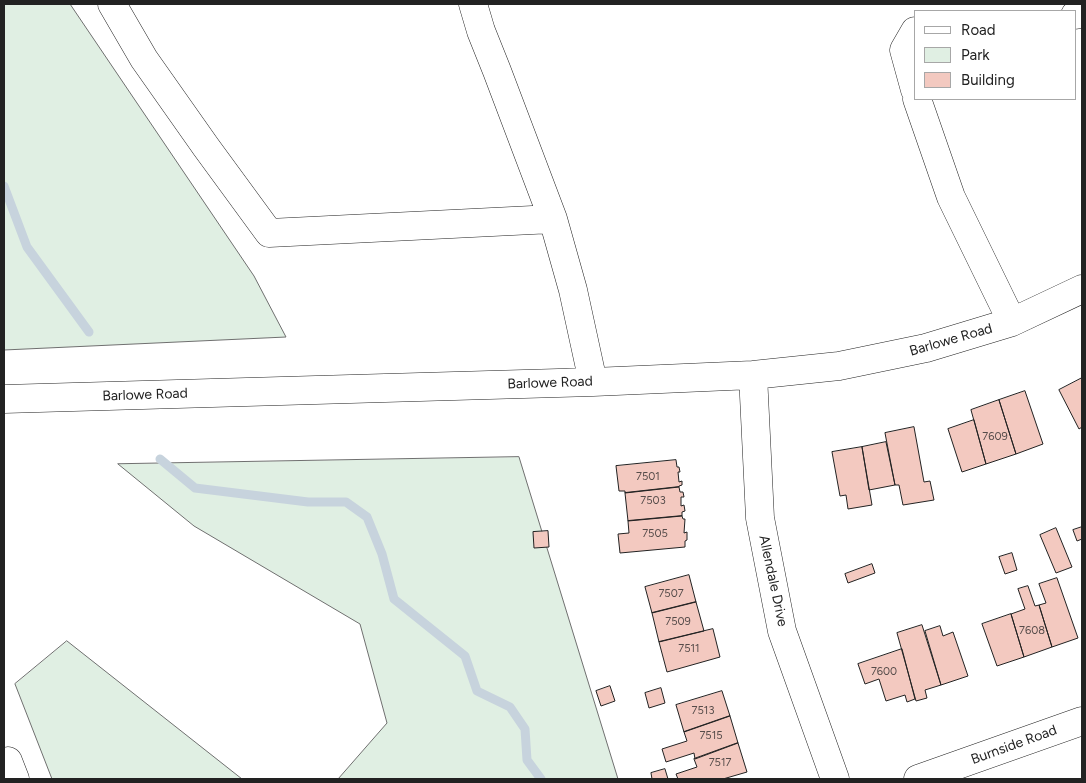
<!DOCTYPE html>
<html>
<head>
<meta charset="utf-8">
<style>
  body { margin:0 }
  #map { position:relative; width:1086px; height:783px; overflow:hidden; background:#fff; font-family:Figtree,sans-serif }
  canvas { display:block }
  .frame { position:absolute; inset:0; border:5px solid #222; pointer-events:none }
  .legend { position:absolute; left:914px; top:10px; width:162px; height:90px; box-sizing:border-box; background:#fff; border:1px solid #a7a7a7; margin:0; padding:6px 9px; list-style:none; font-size:15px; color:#222 }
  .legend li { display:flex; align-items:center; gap:10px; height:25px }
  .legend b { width:25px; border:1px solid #a7a7a7 }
</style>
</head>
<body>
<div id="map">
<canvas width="1086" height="783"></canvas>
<div class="frame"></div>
<ul class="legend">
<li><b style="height:6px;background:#fff"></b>Road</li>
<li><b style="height:14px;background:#e0efe3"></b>Park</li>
<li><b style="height:14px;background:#f3c9c0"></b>Building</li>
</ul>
</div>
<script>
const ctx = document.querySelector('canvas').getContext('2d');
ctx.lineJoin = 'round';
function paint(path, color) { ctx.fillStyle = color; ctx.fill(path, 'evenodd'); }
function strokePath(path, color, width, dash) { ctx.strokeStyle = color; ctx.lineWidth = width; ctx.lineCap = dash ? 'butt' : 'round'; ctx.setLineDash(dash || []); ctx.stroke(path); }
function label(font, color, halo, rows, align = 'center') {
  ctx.font = font + ' Figtree,sans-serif'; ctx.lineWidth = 4; ctx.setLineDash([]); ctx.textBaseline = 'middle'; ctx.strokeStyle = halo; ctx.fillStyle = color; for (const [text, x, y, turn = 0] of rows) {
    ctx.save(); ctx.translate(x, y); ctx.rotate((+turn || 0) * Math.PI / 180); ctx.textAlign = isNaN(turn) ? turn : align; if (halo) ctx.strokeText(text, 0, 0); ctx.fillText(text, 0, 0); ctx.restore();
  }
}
const green = new Path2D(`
  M 4,4 L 70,4 L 254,276 L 286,337 L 4,350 Z
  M 519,457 L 618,779 L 338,779 L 387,723 L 360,624 L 194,526 L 118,464 Z
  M 67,641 L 242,779 L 52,779 L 15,684 Z`);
paint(green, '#e0efe3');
strokePath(green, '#6f6f6f', 1);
strokePath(new Path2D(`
  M 4,186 L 27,247 L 89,332
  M 160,459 L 195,488 L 308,502 L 346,502 L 367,517 L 382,554 L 394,599 L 465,656 L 477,691 L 510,707 L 525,729 L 527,760 L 541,779`), '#c7d3dd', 9);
const building = new Path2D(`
  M 1082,378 L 1082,427 L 1079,429 L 1059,390 Z
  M 1025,391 L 1043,444 L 1016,454 L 999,400 Z
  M 999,400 L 1016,454 L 986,464 L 971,410 Z
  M 974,420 L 986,464 L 962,472 L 948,429 Z
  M 914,427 L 924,482 L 930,481 L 934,500 L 903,505 L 899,485 L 895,485 L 885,433 Z
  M 886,442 L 895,485 L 869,490 L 862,447 Z
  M 862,447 L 872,505 L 848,509 L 846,495 L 840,496 L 832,452 Z
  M 676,460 L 677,467 L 679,467 L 680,472 L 678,472 L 679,482 L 682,481 L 682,485 L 679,486 L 679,487 L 625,493 L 625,491 L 619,491 L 616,466 Z
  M 679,487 L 680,492 L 683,492 L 684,497 L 681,497 L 681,506 L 684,505 L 685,511 L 682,512 L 682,516 L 628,521 L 625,493 Z
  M 682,516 L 683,519 L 685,519 L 684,533 L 687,532 L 687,540 L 685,541 L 685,547 L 620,553 L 618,534 L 629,533 L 628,521 Z
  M 1082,527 L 1082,539 L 1077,541 L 1073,530 Z
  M 1056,528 L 1072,567 L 1056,573 L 1040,535 Z
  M 548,531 L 549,547 L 534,548 L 533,532 Z
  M 1012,553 L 1017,570 L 1005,574 L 999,557 Z
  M 872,564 L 875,573 L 848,583 L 845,574 Z
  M 689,575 L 696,602 L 652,613 L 645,587 Z
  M 1057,578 L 1078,638 L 1052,647 L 1039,605 L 1046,603 L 1039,584 Z
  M 1028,586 L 1035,606 L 1039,605 L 1052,647 L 1024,657 L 1011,614 L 1025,609 L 1018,589 Z
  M 696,602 L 704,631 L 659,642 L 652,613 Z
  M 1011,614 L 1024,657 L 997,666 L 982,624 Z
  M 922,625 L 941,685 L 925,690 L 927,698 L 916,701 L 897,633 Z
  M 940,626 L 943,636 L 953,632 L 968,676 L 941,685 L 925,631 Z
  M 713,629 L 720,657 L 667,672 L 659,642 Z
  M 902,649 L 915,699 L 907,702 L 905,695 L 886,701 L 879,679 L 865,684 L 858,664 Z
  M 610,686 L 615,701 L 601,706 L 596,691 Z
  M 661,688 L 665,703 L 649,708 L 645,693 Z
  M 722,691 L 730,716 L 684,732 L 676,705 Z
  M 730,716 L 738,743 L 695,759 L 694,753 L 666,762 L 662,749 L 687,741 L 684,732 Z
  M 738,743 L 747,772 L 723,779 L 678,779 L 676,774 L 697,767 L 694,759 Z
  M 665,769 L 668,779 L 652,779 L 651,773 Z`);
paint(building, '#f3c9c0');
strokePath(building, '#222', 1);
const minor = new Path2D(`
  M 112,4 L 144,59 L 206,147 L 269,233 L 553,219
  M 473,4 L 481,31 L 497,71 L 553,219 L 573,290 L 593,382
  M 1075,15 L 1082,14
  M 915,31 L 904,50 L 915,90
  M 917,99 L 951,197 L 1012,322
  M 753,375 L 760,518 L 782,631 L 835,779
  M 4,399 L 593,382 L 753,375 L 839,366 L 926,348 L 1012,322 L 1082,289
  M 4,763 L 8,761 L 15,779
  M 918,779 L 1082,721`);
strokePath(minor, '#222', 29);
strokePath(minor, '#fff', 28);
label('11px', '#564c4a', null, [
  ["7609",995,437],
  ["7501",648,477],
  ["7503",653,501],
  ["7505",655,534],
  ["7507",671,594],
  ["7509",678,622],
  ["7608",1032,631],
  ["7511",689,649],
  ["7600",884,672],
  ["7513",703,711],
  ["7515",711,736],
  ["7517",720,763]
]);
label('14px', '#222', '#fff', [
  ["Barlowe Road",951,340,-16],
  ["Barlowe Road",550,383,-2],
  ["Barlowe Road",145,395,-2],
  ["Allendale Drive",773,581,78],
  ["Burnside Road",1014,745,-20]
]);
</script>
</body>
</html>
